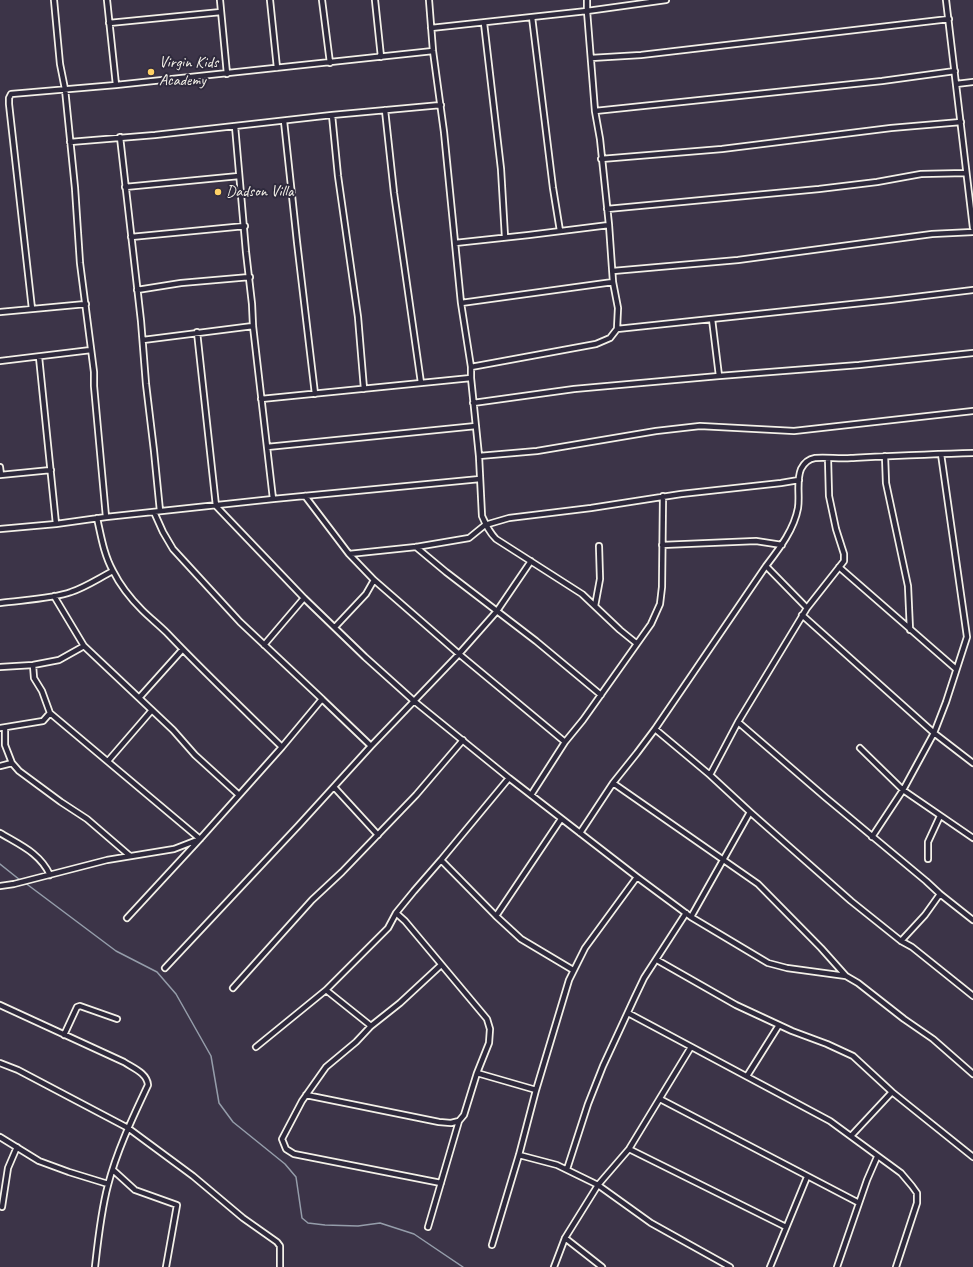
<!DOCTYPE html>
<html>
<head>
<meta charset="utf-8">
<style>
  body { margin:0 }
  canvas { display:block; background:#3c3448 }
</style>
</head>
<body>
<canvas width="973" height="1267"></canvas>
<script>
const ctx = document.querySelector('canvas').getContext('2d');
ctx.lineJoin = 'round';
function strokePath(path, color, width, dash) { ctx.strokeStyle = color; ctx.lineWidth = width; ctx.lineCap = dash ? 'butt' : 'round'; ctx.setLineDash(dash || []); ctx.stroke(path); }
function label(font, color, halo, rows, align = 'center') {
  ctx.font = font + ' Caveat,sans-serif'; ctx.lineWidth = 4; ctx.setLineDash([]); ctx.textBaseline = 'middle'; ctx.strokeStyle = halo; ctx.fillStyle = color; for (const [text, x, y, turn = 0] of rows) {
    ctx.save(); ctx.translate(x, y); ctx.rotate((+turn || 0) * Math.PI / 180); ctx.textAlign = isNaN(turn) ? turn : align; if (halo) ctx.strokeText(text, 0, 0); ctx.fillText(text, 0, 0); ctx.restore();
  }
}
strokePath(new Path2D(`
  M 0,864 L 20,880
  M 24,882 L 116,951 L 157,972 L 176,994 L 211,1056 L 219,1103 L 233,1122 L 285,1164 L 296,1177 L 302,1218 L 308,1223 L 325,1225 L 358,1226 L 380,1223 L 414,1234 L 463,1267`), '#959daa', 1.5);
const street = new Path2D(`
  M 107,0 L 116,85
  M 220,0 L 227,74
  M 270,0 L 277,68
  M 322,0 L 330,63
  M 375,0 L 381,57
  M 429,0 L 433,51 L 444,132 L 461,303 L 471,367 L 471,378 L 479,456 L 482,516 C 486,525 489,532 496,539 L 582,594 L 620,630 L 636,643
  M 587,0 L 587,11 L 666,0
  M 946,0 L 973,228
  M 532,17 L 553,188 L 560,231
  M 109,23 L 221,12
  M 484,23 L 501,169 L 505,237
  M 431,28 L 587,11 L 595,111 L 600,139 L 609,225 L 613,282 L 618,308 L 617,329 L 610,338 L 596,344 L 471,367
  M 591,58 L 641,55 L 949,19
  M 956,84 L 973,82
  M 385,110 L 394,193 L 421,383
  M 595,111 L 882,81 L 955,71
  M 332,115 L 338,176 L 358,317 L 364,389
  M 284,121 L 297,242 L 315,394
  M 235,126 L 246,252 L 252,304 L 253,326 L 273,499
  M 120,137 L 141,321 L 146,384 L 154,451 L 160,511
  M 70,142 L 155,135 L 332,115 L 441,105
  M 601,159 L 722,149 L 891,128 L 961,122
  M 125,187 L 239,176
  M 607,209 L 819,189 L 877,182 L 921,174 L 966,173
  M 131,237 L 245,226
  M 455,243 L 529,235 L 609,225
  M 613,271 L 738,260 L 932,234 L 973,232
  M 137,290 L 181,283 L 250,277
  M 461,303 L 613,282
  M 32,309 L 9,104 L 9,98 L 11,94 L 116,85 L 433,51
  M 0,312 L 86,304
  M 712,319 L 719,376
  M 617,329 L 890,300 L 973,290
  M 197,332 L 216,506 L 304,598 L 365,657 L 414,701 L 509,778 L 637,877 L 691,917 L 768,963 L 787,968 L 846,976 L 858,983 L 904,1019 L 933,1039 L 973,1074
  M 143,340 L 253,326
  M 39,357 L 56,524
  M 0,361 L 91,350
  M 261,399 L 471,378
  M 473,403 L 574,389 L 719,376 L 859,365 L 973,353
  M 267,447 L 476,426
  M 479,456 L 537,451 L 656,431 L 700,426 L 794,431 L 973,411
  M 885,456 L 886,483 L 908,586 L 910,630
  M 0,467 L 1,475
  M 0,475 L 51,470
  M 305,496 L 349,554 L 416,547 L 469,538 L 485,525 L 509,518 L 591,508 L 681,494 L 781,483 L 799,480
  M 154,512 L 163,532 L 173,549 L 240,622 L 322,699
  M 106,517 L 273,499 L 480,479
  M 97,518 C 101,536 104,555 113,571 C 120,585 131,599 142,610 C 150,618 159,625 167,633 C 204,672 243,709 282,747
  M 0,529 L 56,524 L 106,517 L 94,386 L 94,372 L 80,263 L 75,188 L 65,89 L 60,64 L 54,0
  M 662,545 L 756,541 L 782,545
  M 416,547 L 446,572 L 536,641 L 601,695
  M 349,554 L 374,580 L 459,654 L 565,742
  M 766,566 L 807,608
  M 839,567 L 956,669
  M 54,596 L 84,646 L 173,730 L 195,755 L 239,795
  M 0,603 C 21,600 52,599 71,592 C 86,587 99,578 113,571
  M 595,606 L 600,579 L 599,546
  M 802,615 L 934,733 L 973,763
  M 335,627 L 366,594 L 374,580
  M 264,645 L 304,598
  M 0,667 L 33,665 L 59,660 L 84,646
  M 139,698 L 182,650
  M 738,722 L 825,797 L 926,881 L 940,894 L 973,920
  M 0,728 L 43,721 L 50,713 L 42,691 L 34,678 L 33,665
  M 5,728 L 5,745 L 12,763 L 19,771 L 61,802 L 87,819 L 130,856
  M 655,729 L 710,775 L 750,812
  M 860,748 L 903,790 L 973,838
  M 108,761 L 152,710
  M 0,766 L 12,763
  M 710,775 L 738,722 L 807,608 L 844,561 L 844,554 L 836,529 L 829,496 L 828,458
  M 613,783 L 758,884 L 821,948 L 846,976
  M 334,787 L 378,835
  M 531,795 L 565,742 L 583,720 L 651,624 L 660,604 L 662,587 L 663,496
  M 0,833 C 20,845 40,853 50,875
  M 580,833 L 613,783 L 637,753 L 655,729 L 766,566 C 779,549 794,530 798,508 C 800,496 796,481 801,469 C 804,463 809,459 815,458 C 827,457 839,459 851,458 C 892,456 932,454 973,453
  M 872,837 L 903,790 L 934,733 L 946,702 L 967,637 L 941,454
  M 928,859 L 928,842 L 940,816
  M 441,860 L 496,916 L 521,939 L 573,970
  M 0,886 L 14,884 L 107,860 L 174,849 L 200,839 L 50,713
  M 496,916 L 561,819
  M 691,917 L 750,812 L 851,901 L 901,941 L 912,947 L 973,996
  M 127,918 L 200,839 L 282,747 L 322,699 L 371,746
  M 901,941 L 925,915 L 940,894
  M 657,960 L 736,1005 L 792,1031 L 827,1044 L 853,1056 L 892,1092 L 973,1157
  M 165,968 L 299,825 L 371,746 L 459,654 L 497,611 L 531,561
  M 233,988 L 312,900 L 342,872 L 416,795 L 463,740
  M 326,990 L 371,1026
  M 0,1005 L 124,1062 C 133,1068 147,1073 148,1085 C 133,1117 117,1150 108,1185 C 101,1211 98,1240 95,1267
  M 628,1013 L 830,1121 L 901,1173 L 912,1186 L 917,1193 L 917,1203 L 896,1267
  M 64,1035 L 77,1007 L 80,1006 L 117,1019
  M 256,1047 L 326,990 L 388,928 L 396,913 L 414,891 L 441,860 L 509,778
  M 0,1063 L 18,1070 L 128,1128 L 193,1176 L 243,1218 L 277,1242 L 280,1246 L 280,1267
  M 477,1073 L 536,1090
  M 747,1076 L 779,1025
  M 306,1095 L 439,1122 L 451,1123 L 459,1121 L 464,1115 L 477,1073 L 489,1043 L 490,1029 L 487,1019 L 405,921 L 396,913
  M 660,1099 L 859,1203
  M 851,1136 L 892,1092
  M 0,1137 L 39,1161 L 69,1172 L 108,1184
  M 629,1149 L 786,1227
  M 519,1155 L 557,1165 L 598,1185 L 651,1223 L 730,1267
  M 567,1169 L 588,1104 L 603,1066 L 634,999 L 644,978 L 686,913
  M 113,1170 L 135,1190 L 177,1205 L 166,1267
  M 441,1183 L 294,1154 L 286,1149 L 282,1139 L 302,1101 L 326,1067 L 356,1042 L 371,1026 L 400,1003 L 441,965
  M 2,1207 L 8,1168 L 17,1147
  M 428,1227 L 459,1121
  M 565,1238 L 602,1267
  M 492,1245 L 519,1155 L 536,1090 L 569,980 L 585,948 L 637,877
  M 554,1267 L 565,1238 L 598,1185 L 629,1149 L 691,1047
  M 770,1267 L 807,1177
  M 837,1267 L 867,1180 L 877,1157`);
strokePath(street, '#f4f1e8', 8);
strokePath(street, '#2f2a3d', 4.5);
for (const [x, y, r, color] of [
  [151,72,4,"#ffd166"],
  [218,192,4,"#ffd166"]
]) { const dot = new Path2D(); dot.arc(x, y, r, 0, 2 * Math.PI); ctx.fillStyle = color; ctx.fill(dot); strokePath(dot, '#2f2a3d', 1.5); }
label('16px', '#f4f1e8', '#2f2a3d', [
  ["Virgin Kids",159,63],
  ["Academy",159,81],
  ["Dadson Villa",226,192]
], 'left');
</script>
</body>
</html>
